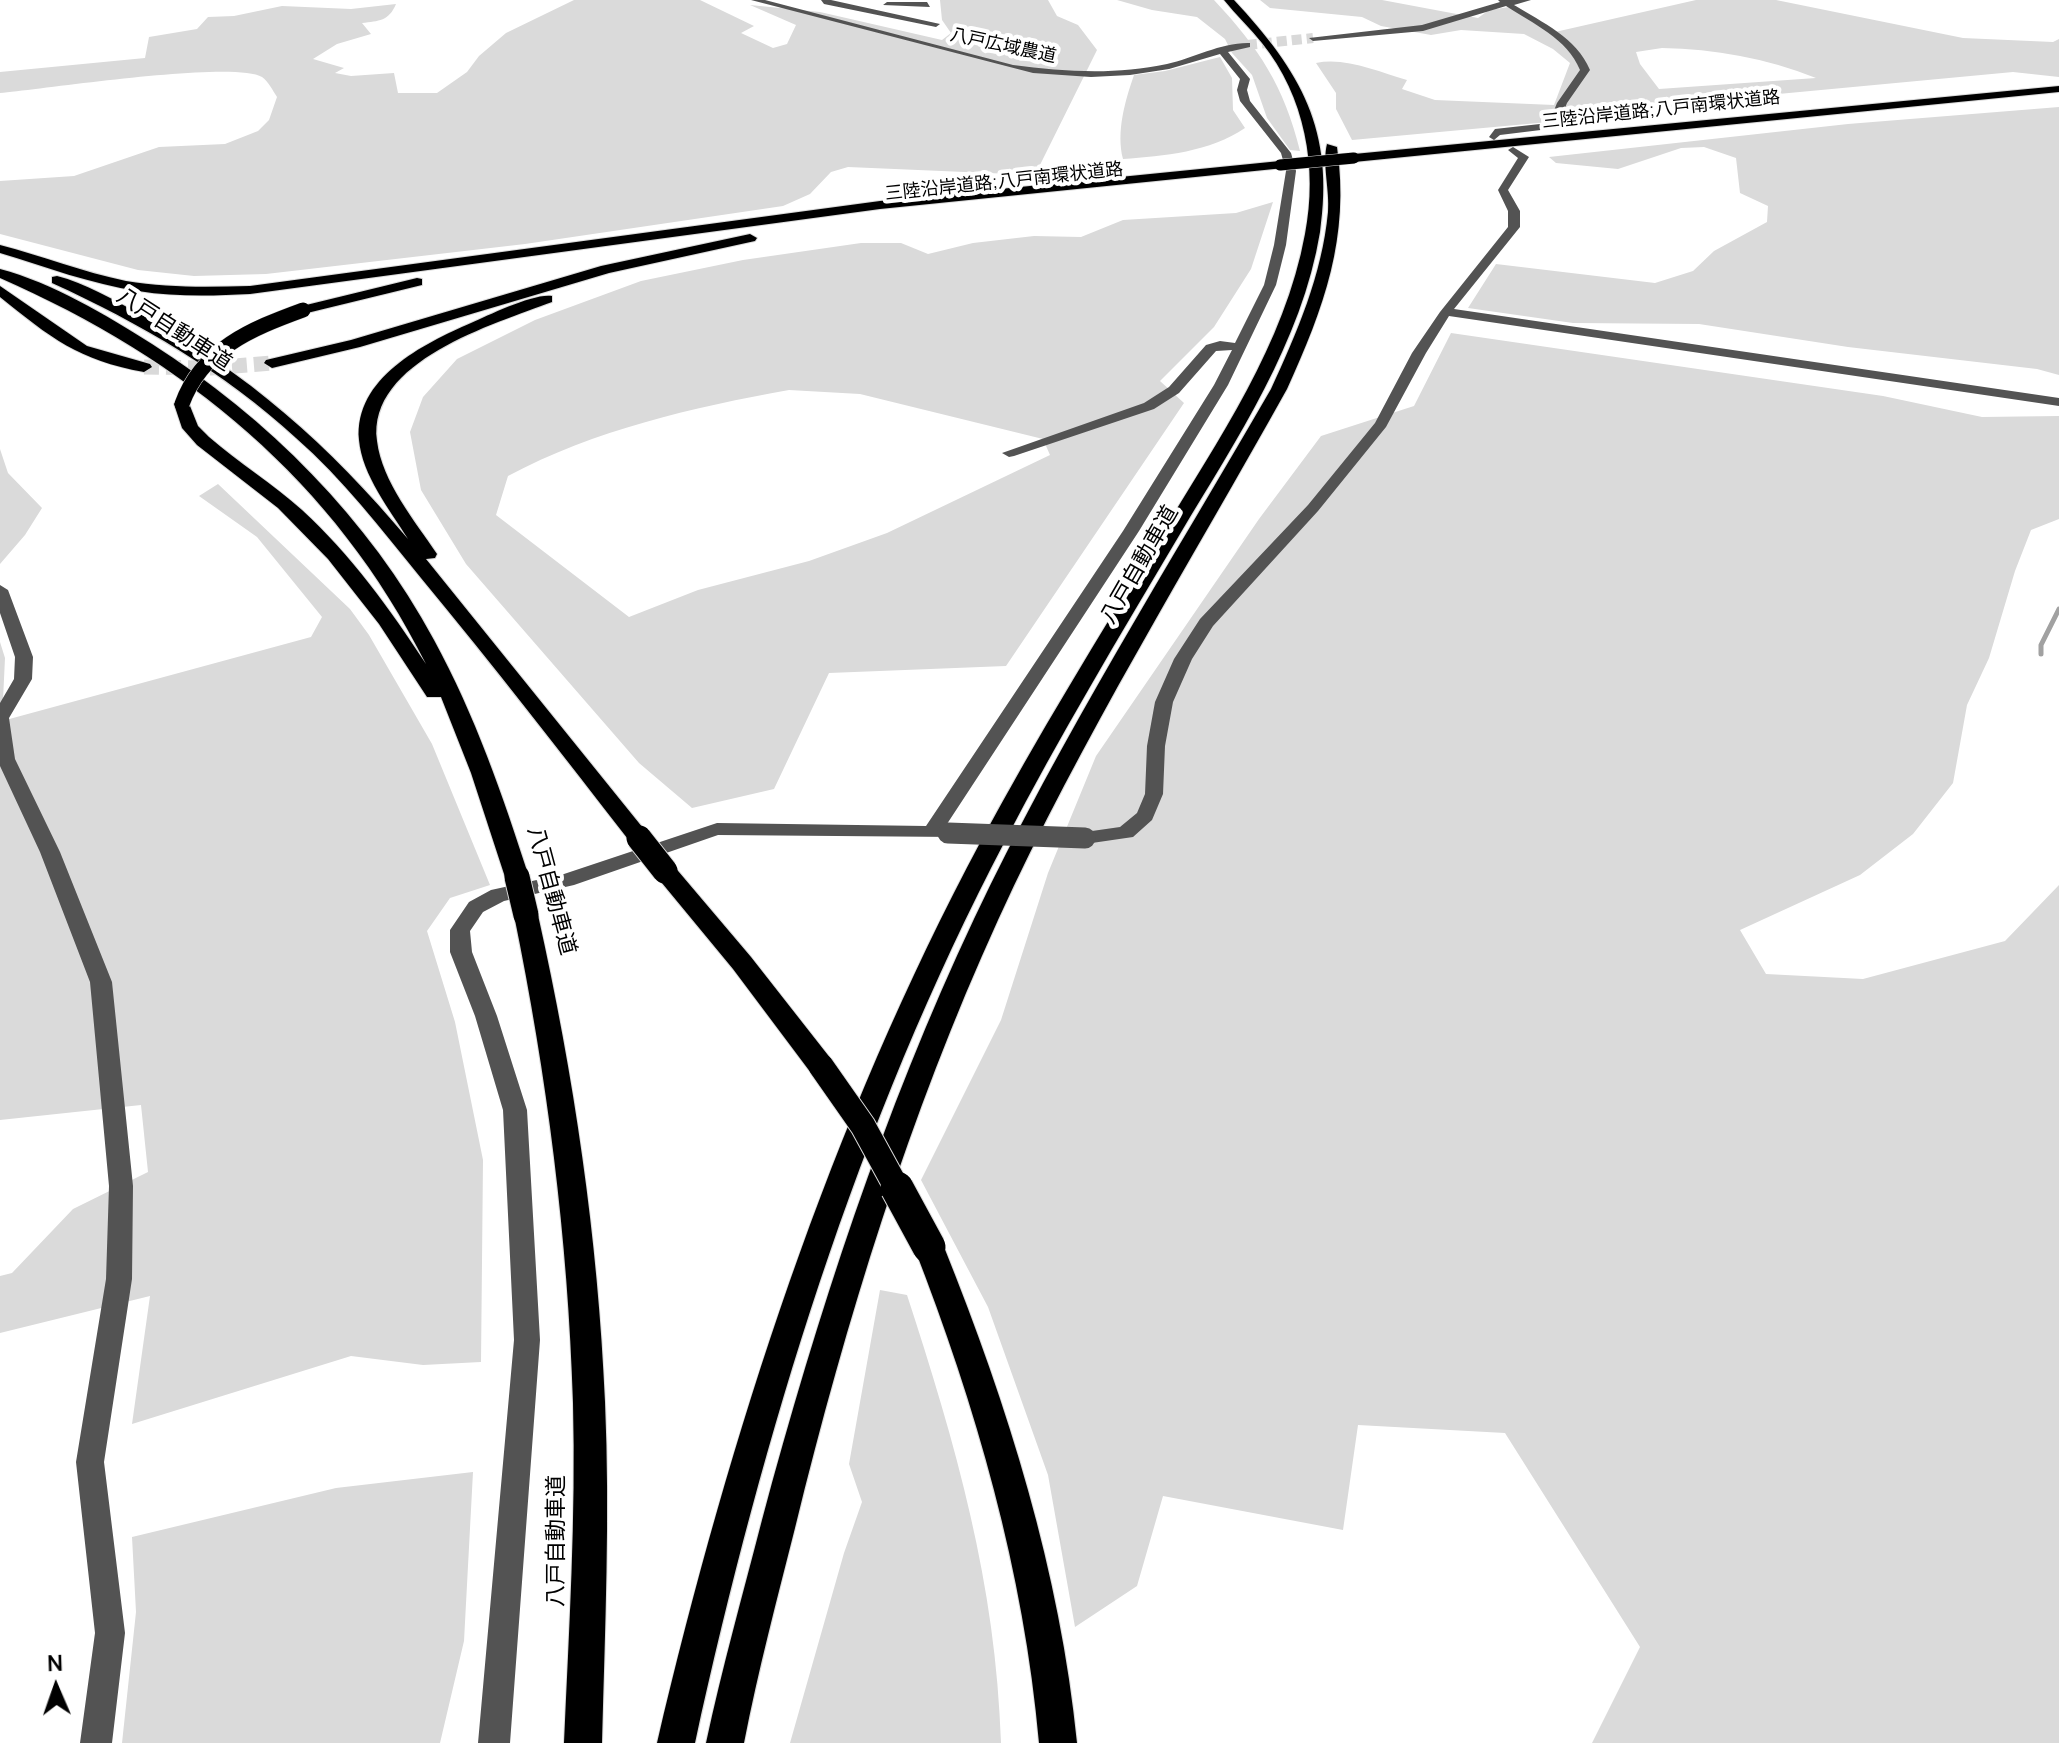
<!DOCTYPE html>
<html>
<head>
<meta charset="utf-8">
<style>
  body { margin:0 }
  #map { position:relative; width:2059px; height:1743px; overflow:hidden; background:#fff; font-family:Manrope,sans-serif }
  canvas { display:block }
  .north { position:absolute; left:16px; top:1647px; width:80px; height:80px; -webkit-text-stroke:6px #fff; paint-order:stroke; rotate:358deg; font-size:22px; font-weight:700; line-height:32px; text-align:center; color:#000 }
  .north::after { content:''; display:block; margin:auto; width:28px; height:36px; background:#000; clip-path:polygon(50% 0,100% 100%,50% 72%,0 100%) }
</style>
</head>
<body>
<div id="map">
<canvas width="2059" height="1743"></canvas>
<div class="north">N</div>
</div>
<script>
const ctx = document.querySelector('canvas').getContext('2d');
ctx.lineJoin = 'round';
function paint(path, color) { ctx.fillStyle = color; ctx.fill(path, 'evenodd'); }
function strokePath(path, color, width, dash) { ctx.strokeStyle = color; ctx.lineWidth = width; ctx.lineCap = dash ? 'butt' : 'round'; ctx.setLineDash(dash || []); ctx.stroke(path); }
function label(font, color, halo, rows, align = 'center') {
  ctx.font = font + ' Manrope,"Noto Sans JP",sans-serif'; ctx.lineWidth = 8; ctx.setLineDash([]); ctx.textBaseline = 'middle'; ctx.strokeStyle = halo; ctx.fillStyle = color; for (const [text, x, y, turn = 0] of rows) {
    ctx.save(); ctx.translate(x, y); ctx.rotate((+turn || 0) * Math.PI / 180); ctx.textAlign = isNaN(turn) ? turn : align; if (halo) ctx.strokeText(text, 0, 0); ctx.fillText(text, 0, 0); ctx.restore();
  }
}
paint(new Path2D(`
  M 574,0 L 700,0 L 754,26 L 741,33 L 773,48 L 787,44 L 796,25 L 750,5 L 820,12 L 942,40 L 951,33 L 942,20 L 940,0 L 1048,0 L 1057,16 L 1078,25 L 1097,50 L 1035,175 L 848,167 L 831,172 L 810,194 L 783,206 L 525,244 L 266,274 L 194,276 L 138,270 L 0,234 L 0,181 L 74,176 L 159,147 L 225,144 L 258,131 L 269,120 L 277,97 C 273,91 268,81 262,77 C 233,60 45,89 0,93 L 0,72 L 145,58 L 149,37 L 197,29 L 208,17 L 234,16 L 282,6 L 351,9 L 396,4 C 389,21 379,21 362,23 L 371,34 L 337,44 L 313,59 L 344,68 L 335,73 L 351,76 L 394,73 L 398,93 L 437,93 L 467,72 L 479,56 L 506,33 Z
  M 1117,0 L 1214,0 C 1259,48 1284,86 1300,151 L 1290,150 L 1267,118 L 1252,75 L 1232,53 L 1225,39 L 1197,17 L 1152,10 Z
  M 1260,0 L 1382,0 L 1478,18 L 1489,10 L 1516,6 L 1555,32 L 1696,0 L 1776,0 L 1963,38 L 2053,42 L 2059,39 L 2059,77 L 2013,72 L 1725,99 L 1658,112 L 1352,140 L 1336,109 L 1336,93 L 1316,63 C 1346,57 1378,72 1407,80 L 1402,89 L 1435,100 L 1554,105 L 1570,63 L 1553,49 L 1524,34 L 1461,30 L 1431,35 L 1381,26 L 1362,17 L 1270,8 ZM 1662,48 C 1715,49 1766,58 1816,78 L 1659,89 L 1640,64 L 1636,52 Z
  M 1220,57 L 1232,78 L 1233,110 L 1245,128 C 1210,152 1164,156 1123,159 C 1116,132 1125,101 1134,75 L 1165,71 Z
  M 2059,107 L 2059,375 L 2037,369 L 1848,347 L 1699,324 L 1573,323 L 1468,308 L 1496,264 L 1655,283 L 1693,271 L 1714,251 L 1767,222 L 1768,206 L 1740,193 L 1736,158 L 1704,147 L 1681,148 L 1618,169 L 1556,163 L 1549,157 L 1848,124 Z
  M 1273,202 L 1251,269 L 1214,327 L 1160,381 L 1184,403 L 1006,666 L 829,673 L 774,789 L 692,808 L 639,763 L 466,564 L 421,490 L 410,432 L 423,397 L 457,359 L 535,320 L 641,281 L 743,260 L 861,243 L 901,243 L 928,254 L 973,243 L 1034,236 L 1081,237 L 1123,220 L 1236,213 ZM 789,390 L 860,394 L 1043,439 L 1050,455 L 887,533 L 809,561 L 698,590 L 629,617 L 496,515 L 508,476 C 594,430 694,407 789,390 Z
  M 1451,333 L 1883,396 L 1982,417 L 2059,416 L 2059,519 L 2031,530 L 2015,571 L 1989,658 L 1967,705 L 1953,783 L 1913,834 L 1860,875 L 1740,930 L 1766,974 L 1863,979 L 2005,941 L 2059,885 L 2059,1743 L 1592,1743 L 1640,1647 L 1505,1433 L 1358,1425 L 1343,1530 L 1163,1496 L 1137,1586 L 1075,1627 L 1048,1475 L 988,1307 L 921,1180 L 1001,1020 L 1048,873 L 1096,756 L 1259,519 L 1321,436 L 1414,406 Z
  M 0,449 L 8,473 L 42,508 L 25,535 L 0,564 Z
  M 218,484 L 350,609 L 369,635 L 432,744 L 490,885 L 450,898 L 427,931 L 455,1022 L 483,1160 L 481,1362 L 423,1365 L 351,1356 L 132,1424 L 150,1296 L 0,1333 L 0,1276 L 12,1273 L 73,1209 L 148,1172 L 141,1105 L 0,1120 L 0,642 L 5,658 L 2,721 L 311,637 L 322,617 L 257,537 L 199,496 Z
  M 880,1290 L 907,1295 C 956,1445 996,1584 1001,1743 L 790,1743 L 844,1553 L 862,1502 L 849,1464 Z
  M 473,1472 L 464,1641 L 440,1743 L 122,1743 L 136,1612 L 132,1537 L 336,1488 Z`), '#dadada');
strokePath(new Path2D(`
  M 2041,654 L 2041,645 L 2059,609`), '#a1a1a1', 5);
strokePath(new Path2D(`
  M 1247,45 L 1313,38`), '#d9d9d9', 10, [10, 5]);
strokePath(new Path2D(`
  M 144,367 L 211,368 L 272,363`), '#d9d9d9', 15, [15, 7]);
const highway = new Path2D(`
  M 1224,0 L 1234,0 C 1301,72 1335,130 1320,232 C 1302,342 1236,440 1180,534 C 1120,635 1059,737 1005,841 C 857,1123 763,1433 695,1743 L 657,1743 C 730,1433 830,1123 981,841 C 1037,737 1099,636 1161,535 C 1218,440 1285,344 1305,234 C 1318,168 1305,96 1262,43 C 1250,28 1236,15 1224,0 Z
  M 2059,86 L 2059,92 L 1354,162 L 1348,158 L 1354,154 Z
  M 1327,144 L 1337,147 C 1350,237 1324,308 1287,389 C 1189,565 1082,737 998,920 C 909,1115 846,1320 795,1528 C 777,1599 758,1671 744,1743 L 706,1743 C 722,1668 743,1594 762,1520 C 817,1315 883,1112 974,919 C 1061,736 1170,564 1271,389 C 1297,333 1322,275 1328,212 C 1330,191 1322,164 1327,144 Z
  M 1280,161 L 1286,165 L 1284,168 L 880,209 L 250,294 C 213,296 175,297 138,291 C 91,284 46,267 0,253 L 0,245 C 42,256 83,272 126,281 C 167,288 208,287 250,286 L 880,201 Z
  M 750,234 L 757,238 L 755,241 L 609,273 L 360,347 L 272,368 L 264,363 L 266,360 L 351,340 L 601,266 Z
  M 0,269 C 53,283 106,315 152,344 C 268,418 369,519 434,640 C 475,715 503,796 529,877 L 526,883 L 508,883 L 505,877 L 471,773 L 441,697 L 427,697 L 379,624 L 328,559 L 278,508 L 197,445 L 182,428 L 174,404 L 176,401 L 188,401 L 198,426 L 209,437 C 239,463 273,484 302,510 C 351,555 390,609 426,664 C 335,481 185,359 0,278 Z
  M 57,276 C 85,283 114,300 140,314 C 248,373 329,445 408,539 C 390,510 362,475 359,440 C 354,378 423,344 471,323 C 489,315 534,293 552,296 L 552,302 C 494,324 367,361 377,441 C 382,482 415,521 437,554 L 435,558 L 426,559 L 647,833 L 651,838 L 647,843 L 631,843 C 562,754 493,665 421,578 C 381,529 343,479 296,438 C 224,372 140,323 52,283 L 52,277 Z
  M 417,278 L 422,279 L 422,285 L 303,314 L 296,310 L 298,307 Z
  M 0,286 L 87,346 L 150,364 L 152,367 L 144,372 C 78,360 51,338 0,297 Z
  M 665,863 L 673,865 L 751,957 L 831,1059 L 835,1066 L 831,1073 L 821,1076 L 811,1073 L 733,969 L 657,877 L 653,871 L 657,865 Z
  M 526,906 L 535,909 L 538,915 C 574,1076 598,1238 605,1402 C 610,1516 605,1629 602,1743 L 564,1743 C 569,1630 576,1517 573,1403 C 568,1238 547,1076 514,915 L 517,909 Z
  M 929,1234 L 940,1238 L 944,1247 C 1008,1406 1060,1572 1077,1743 L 1039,1743 C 1024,1572 976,1406 914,1247 L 918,1238 Z`);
strokePath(highway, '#dbdbdb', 2);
paint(new Path2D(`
  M 751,0 L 765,0 L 1013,65 C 1065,72 1116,75 1167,64 C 1194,58 1222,42 1250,43 L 1250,47 L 1228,52 L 1250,79 L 1247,90 L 1250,101 L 1291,153 L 1296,171 L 1286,245 L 1276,285 L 1228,385 L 1139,531 L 945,827 L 955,829 L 958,833 L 955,837 L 718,835 L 574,885 L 504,901 L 483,912 L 470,931 L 472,952 L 497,1016 L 527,1110 L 540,1340 L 510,1743 L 478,1743 L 514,1340 L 503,1110 L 475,1016 L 450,952 L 450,930 L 469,902 L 491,890 L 564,874 L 717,823 L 926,826 L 1123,531 L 1214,385 L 1232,350 L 1216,351 L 1179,393 L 1154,409 L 1014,456 L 1009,457 L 1002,453 L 1144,403 L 1169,387 L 1206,345 L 1220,341 L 1235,343 L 1264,285 L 1274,245 L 1286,171 L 1281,153 L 1240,101 L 1237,90 L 1240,79 L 1220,54 L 1169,69 L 1130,75 L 1091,77 L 1033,73 Z
  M 821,0 L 831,0 L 940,24 L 936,27 L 824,4 Z
  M 1498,0 L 1531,0 L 1514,5 C 1543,23 1576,37 1590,70 L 1567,103 L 1557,128 L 1500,135 L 1494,140 L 1489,137 L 1495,129 L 1549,123 L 1557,103 L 1580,70 C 1567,38 1533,24 1506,6 L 1423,31 L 1313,41 L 1309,38 L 1422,25 L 1500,2 Z
  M 927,2 L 930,7 L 883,5 L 887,2 Z
  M 1513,147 L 1529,157 L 1508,190 L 1520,211 L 1520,227 L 1454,309 L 2059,398 L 2059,406 L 1449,316 L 1426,353 L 1386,427 L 1318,511 L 1213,626 L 1192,659 L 1173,702 L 1165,746 L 1163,794 L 1152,820 L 1133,837 L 1085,844 L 1078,843 L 1075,838 L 1078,833 L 1120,827 L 1137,813 L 1145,794 L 1147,746 L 1155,702 L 1174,659 L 1200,619 L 1308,505 L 1375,423 L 1412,353 L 1440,312 L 1508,227 L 1508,211 L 1498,190 L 1518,158 L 1508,150 Z
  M 0,585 L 8,590 L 33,657 L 32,679 L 9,718 L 15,759 L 60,852 L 112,982 L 133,1186 L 132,1279 L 104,1462 L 125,1633 L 112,1743 L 80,1743 L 95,1633 L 76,1462 L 106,1279 L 109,1186 L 90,982 L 40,852 L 0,766 L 0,703 L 14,679 L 15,657 L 0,613 Z`), '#535353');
paint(highway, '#000');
const highwayBridgeFar3 = new Path2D(`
  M 1280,165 L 1354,158`);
const highwayBridgeFar2 = new Path2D(`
  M 182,404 C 202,349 251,329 303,310`);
const highwayBridgeFar1 = new Path2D(`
  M 639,838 L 665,871
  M 517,877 L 526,915
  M 821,1066 L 863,1126 L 898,1190`);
const highwayBridge = new Path2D(`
  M 897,1188 L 929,1247`);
strokePath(highwayBridgeFar3, '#dbdbdb', 12, []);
strokePath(highwayBridgeFar2, '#dbdbdb', 16, []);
strokePath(highwayBridgeFar1, '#dbdbdb', 27, []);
strokePath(highwayBridge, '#dbdbdb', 35, []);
strokePath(new Path2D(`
  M 948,833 L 1085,838`), '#535353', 21);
strokePath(highwayBridgeFar3, '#000', 11);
strokePath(highwayBridgeFar2, '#000', 15);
strokePath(highwayBridgeFar1, '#000', 25);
strokePath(highwayBridge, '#000', 33);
label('18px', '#000', '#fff', [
  ["八戸広域農道",1003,46,12],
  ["三陸沿岸道路;八戸南環状道路",1661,110,-6],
  ["三陸沿岸道路;八戸南環状道路",1004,182,-6]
]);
label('22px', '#000', '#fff', [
  ["八戸自動車道",174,330,33],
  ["八戸自動車道",1140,565,-60],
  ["八戸自動車道",551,891,75],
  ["八戸自動車道",557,1541,-90]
]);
</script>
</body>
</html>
